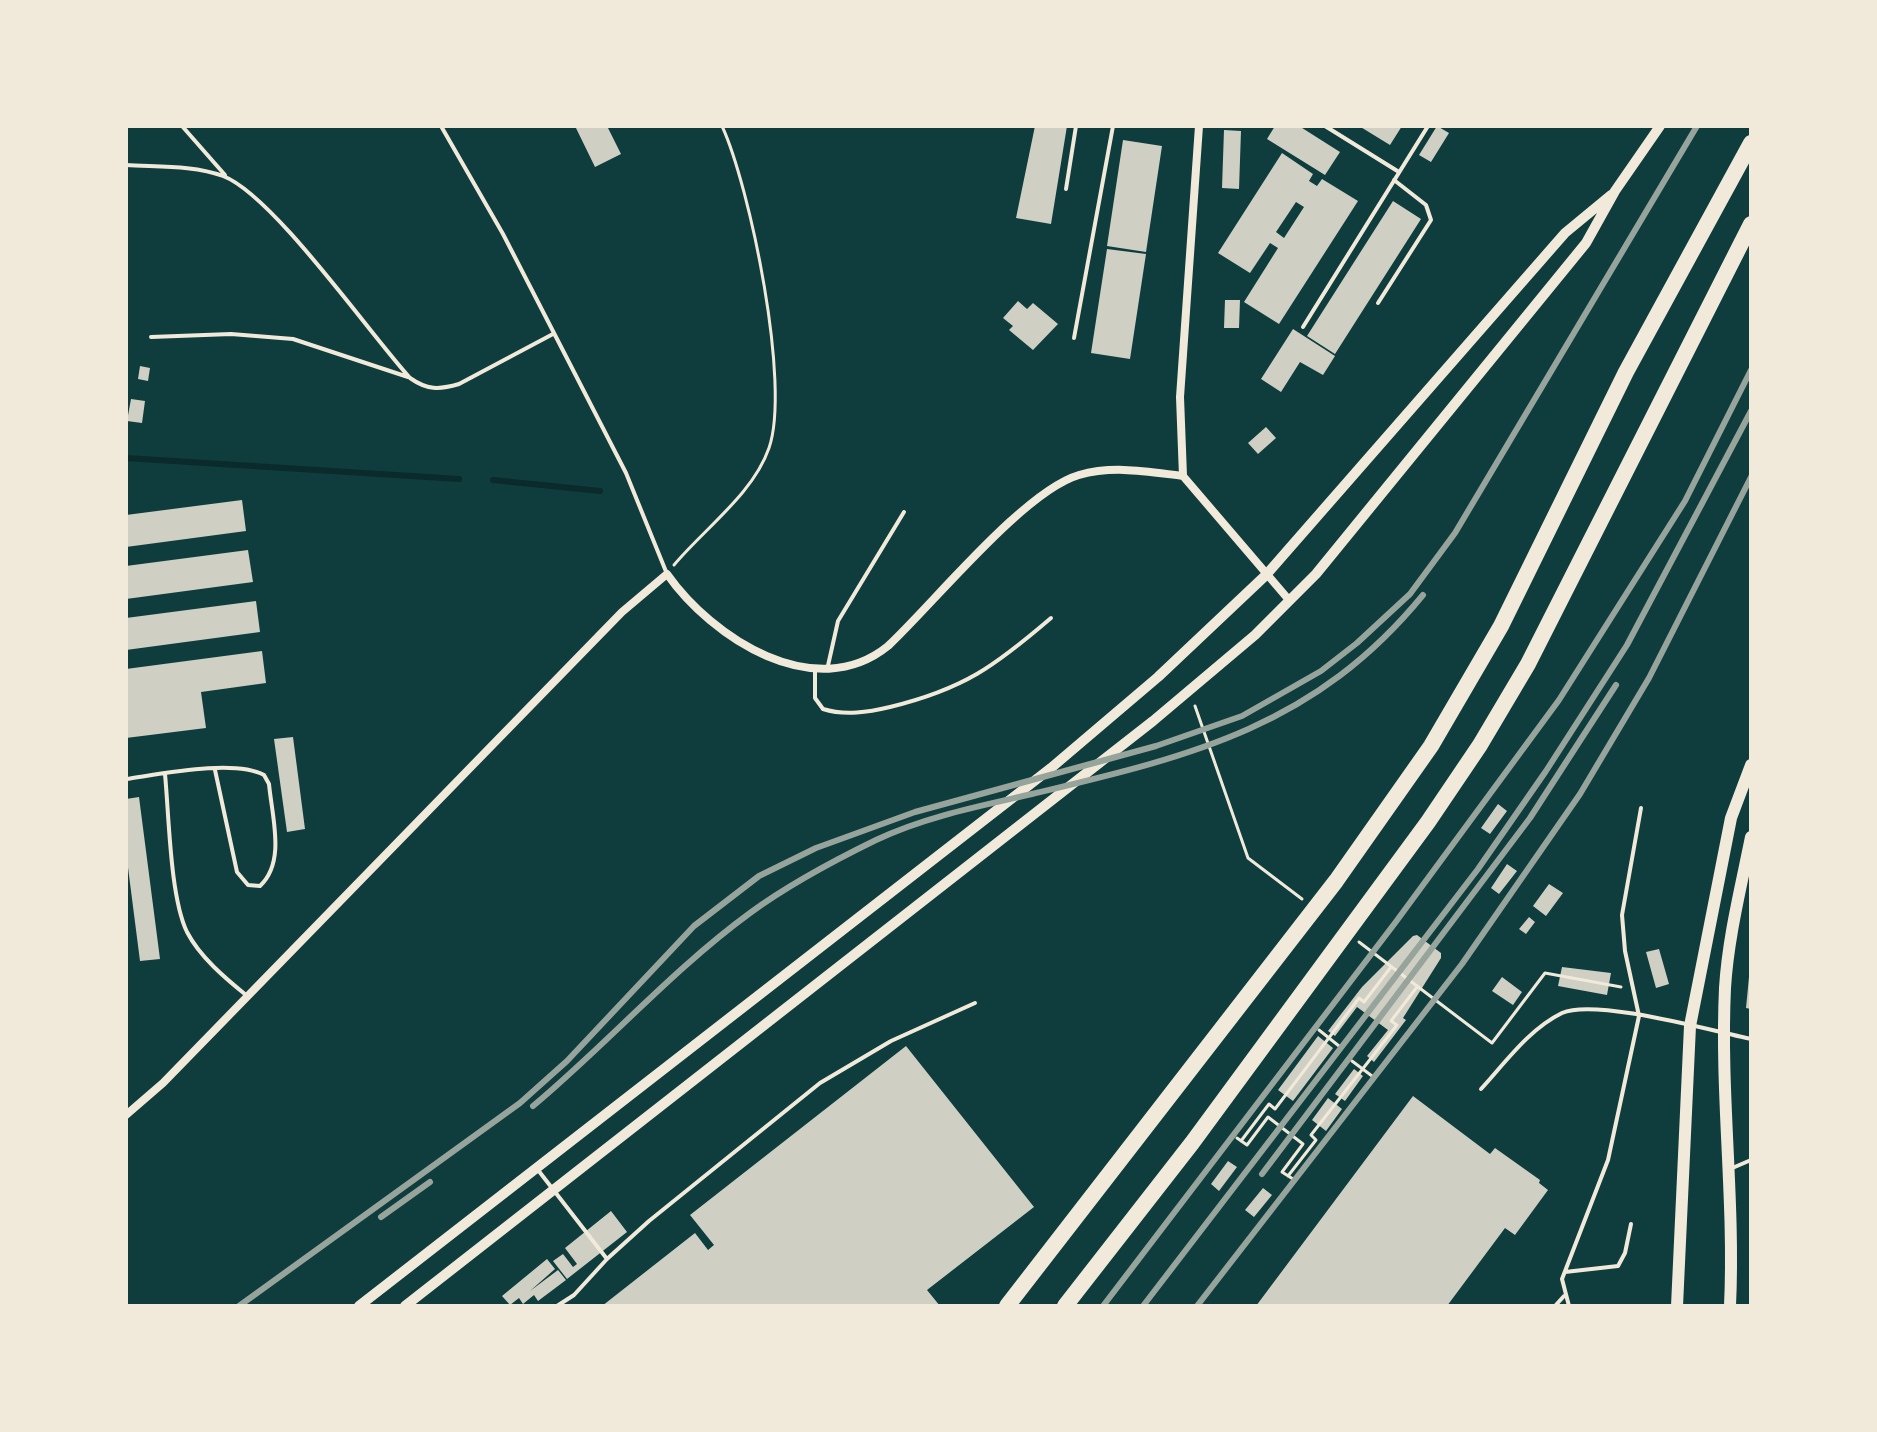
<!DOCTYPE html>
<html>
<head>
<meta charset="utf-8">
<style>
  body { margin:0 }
  #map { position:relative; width:1877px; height:1432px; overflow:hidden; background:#0f3d3e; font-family:Spectral,serif }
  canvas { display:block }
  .frame { position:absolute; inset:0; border:128px solid #f1e9da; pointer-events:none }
</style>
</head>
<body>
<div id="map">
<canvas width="1877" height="1432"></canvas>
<div class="frame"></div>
</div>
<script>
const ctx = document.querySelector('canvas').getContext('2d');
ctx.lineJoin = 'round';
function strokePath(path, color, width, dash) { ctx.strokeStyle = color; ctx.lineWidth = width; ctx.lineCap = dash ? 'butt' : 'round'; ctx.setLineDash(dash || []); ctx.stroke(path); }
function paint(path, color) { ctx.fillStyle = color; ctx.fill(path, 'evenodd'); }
strokePath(new Path2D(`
  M 126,458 L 459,479
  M 493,480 L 600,491`), '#0a2a2b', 6);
paint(new Path2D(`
  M 575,126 L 607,126 L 621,154 L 595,167 Z
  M 1035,126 L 1067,126 L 1051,224 L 1016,218 Z
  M 1275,126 L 1299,126 L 1340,152 L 1325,175 L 1267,139 Z
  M 1359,126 L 1402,126 L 1390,145 Z
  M 1437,126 L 1449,133 L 1431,162 L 1419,155 Z
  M 1224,130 L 1241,131 L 1239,189 L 1222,188 Z
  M 1123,140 L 1162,146 L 1146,252 L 1107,246 Z
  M 1282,153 L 1313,174 L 1309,181 L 1317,186 L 1322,179 L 1358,201 L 1279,324 L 1244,302 L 1278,248 L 1270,243 L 1250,273 L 1218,253 ZM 1296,202 L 1304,207 L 1284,238 L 1276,232 Z
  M 1393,201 L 1421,219 L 1335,354 L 1307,336 Z
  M 1107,249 L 1146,254 L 1130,359 L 1091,353 Z
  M 1225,300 L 1240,300 L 1239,328 L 1224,328 Z
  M 1018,301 L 1027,309 L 1033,303 L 1058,324 L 1033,350 L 1009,330 L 1013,326 L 1003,318 Z
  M 1293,329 L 1335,356 L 1323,375 L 1300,362 L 1281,392 L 1261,379 Z
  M 140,366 L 150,368 L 148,381 L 138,379 Z
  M 131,399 L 145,401 L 142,423 L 127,421 Z
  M 1266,427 L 1276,438 L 1258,454 L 1248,443 Z
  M 242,500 L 246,531 L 126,547 L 126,515 Z
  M 248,550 L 253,582 L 126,599 L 126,566 Z
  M 256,601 L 260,632 L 126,650 L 126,618 Z
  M 262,651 L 266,683 L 201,692 L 206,728 L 126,738 L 126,669 Z
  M 293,737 L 305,829 L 287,832 L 274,739 Z
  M 139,797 L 160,959 L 140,961 L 126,852 L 126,799 Z
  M 1498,804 L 1507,811 L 1490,834 L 1481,828 Z
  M 1507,864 L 1517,871 L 1499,894 L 1491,888 Z
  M 1549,884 L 1563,893 L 1546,916 L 1533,906 Z
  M 1529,917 L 1535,922 L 1526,934 L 1519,929 Z
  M 1417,935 L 1441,953 L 1441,958 L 1403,1018 L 1406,1020 L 1374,1062 L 1367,1056 L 1388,1030 L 1357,1007 L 1335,1036 L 1328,1031 L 1362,987 L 1413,936 Z
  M 1659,949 L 1669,984 L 1656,988 L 1646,952 Z
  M 1562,967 L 1611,973 L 1607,995 L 1558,986 Z
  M 1502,977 L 1522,992 L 1513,1005 L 1492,991 Z
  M 1749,977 L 1751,977 L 1751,1009 L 1746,1008 Z
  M 1318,1036 L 1333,1048 L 1293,1101 L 1278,1090 Z
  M 906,1046 L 1034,1207 L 927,1290 L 940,1306 L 602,1306 L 695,1233 L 708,1250 L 714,1245 L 690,1215 Z
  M 1354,1069 L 1363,1076 L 1345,1101 L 1335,1094 Z
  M 1413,1096 L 1490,1154 L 1495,1148 L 1540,1180 L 1539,1183 L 1548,1190 L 1515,1235 L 1505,1228 L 1447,1306 L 1256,1306 Z
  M 1328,1098 L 1342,1109 L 1326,1131 L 1312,1120 Z
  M 1228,1161 L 1237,1167 L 1219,1191 L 1211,1184 Z
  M 1263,1188 L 1272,1195 L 1254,1217 L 1245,1210 Z
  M 611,1211 L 627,1232 L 567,1279 L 553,1261 L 563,1254 L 573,1267 L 577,1264 L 565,1248 Z
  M 547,1259 L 555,1269 L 530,1291 L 558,1270 L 566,1280 L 538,1301 L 534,1295 L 523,1304 L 519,1298 L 510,1305 L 502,1296 Z`), '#cfcfc3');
strokePath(new Path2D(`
  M 674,565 C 705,528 753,494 769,448 C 791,385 750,187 722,126
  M 1195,706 L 1248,858 L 1302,899
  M 1359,942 L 1492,1043 L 1545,973 L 1621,987
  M 1319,1030 L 1339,1046
  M 1352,1061 L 1372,1076
  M 1237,1138 L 1247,1145 L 1268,1117 L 1303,1144 L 1282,1172 L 1293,1179
  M 1241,1141 L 1269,1104 L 1275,1109 L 1359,998 L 1364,1002 L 1391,967
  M 1288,1176 L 1316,1140 L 1311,1135 L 1397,1025 L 1391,1021 L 1417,987`), '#f1e9da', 3);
strokePath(new Path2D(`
  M 182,126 L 225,175
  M 441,126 L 503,234 L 626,473 L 667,574
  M 1325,126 L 1399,172
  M 126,165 C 157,167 194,165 223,176 C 273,195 369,333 410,378 C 427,390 439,390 459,384 L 553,334
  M 1066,189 L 1076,126
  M 1378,303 L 1431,220 L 1426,205 L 1394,180
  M 1303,327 L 1428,126
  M 151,337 L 231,334 L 293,339 L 408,377
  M 1074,338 L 1113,126
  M 827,670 L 838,621 L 904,512
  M 815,671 L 815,698 L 823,709 C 845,716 869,712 890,707 C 964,689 995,666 1051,618
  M 165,774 C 169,815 170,897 187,932 C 200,957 225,978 246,995
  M 126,779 C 161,774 234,759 264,775 L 269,784 C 272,817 286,862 260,886 L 248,885 L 237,872 L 215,770
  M 1481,1089 C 1505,1063 1529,1029 1562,1013 C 1595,998 1712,1031 1751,1039
  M 1730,1169 L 1751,1160
  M 538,1170 L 607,1259 L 649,1221 L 820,1083 L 891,1041 L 975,1003
  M 1565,1272 L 1618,1266 L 1625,1253 L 1631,1224
  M 557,1306 L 574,1295 L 607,1259
  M 1555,1306 L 1564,1296
  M 1569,1306 L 1562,1279 L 1608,1160 L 1639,1016 L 1625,951 L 1622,915 L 1641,808`), '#f1e9da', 4);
strokePath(new Path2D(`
  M 1199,126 L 1180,397 L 1183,476 L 1289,600
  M 126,1115 L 163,1083 L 622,612 L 667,574 C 712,638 815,705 888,646 C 934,603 1024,491 1079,475 C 1114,465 1149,472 1183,476`), '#f1e9da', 8);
strokePath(new Path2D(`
  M 359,1306 L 1051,768 L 1158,677 L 1266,575 L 1565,233 L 1611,195
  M 405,1306 L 1153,721 L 1255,635 L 1316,574 L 1586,243 L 1615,191 L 1660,126`), '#f1e9da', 10);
strokePath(new Path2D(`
  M 1677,1306 L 1690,1026 L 1731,818 L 1751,765
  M 1730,1306 C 1735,1200 1720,1094 1725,988 C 1728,938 1741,887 1751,837`), '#f1e9da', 12);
strokePath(new Path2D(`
  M 1007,1306 L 1336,881 L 1431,746 L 1501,626 L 1626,372 L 1751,143
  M 1065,1306 L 1192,1143 L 1428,822 L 1480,745 L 1528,664 L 1751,224`), '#f1e9da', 16);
strokePath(new Path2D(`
  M 533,1106 C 607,1044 672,970 750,913 C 788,885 833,861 876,840 C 924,817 980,806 1032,794 C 1190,756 1314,728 1423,595
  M 1262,1174 L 1530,818 L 1616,685
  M 381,1217 L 430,1182
  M 239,1306 L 520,1103 L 567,1061 L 694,926 L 759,876 L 816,848 L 915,812 L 1156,746 L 1242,716 L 1321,671 L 1357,643 L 1410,594 L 1455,533 L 1697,126
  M 1103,1306 L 1395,923 L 1559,700 L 1685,501 L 1751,370
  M 1143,1306 L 1478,869 L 1546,771 L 1627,645 L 1751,411
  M 1197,1306 L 1462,964 L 1580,794 L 1649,678 L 1751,477`), '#97a49c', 6);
</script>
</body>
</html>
